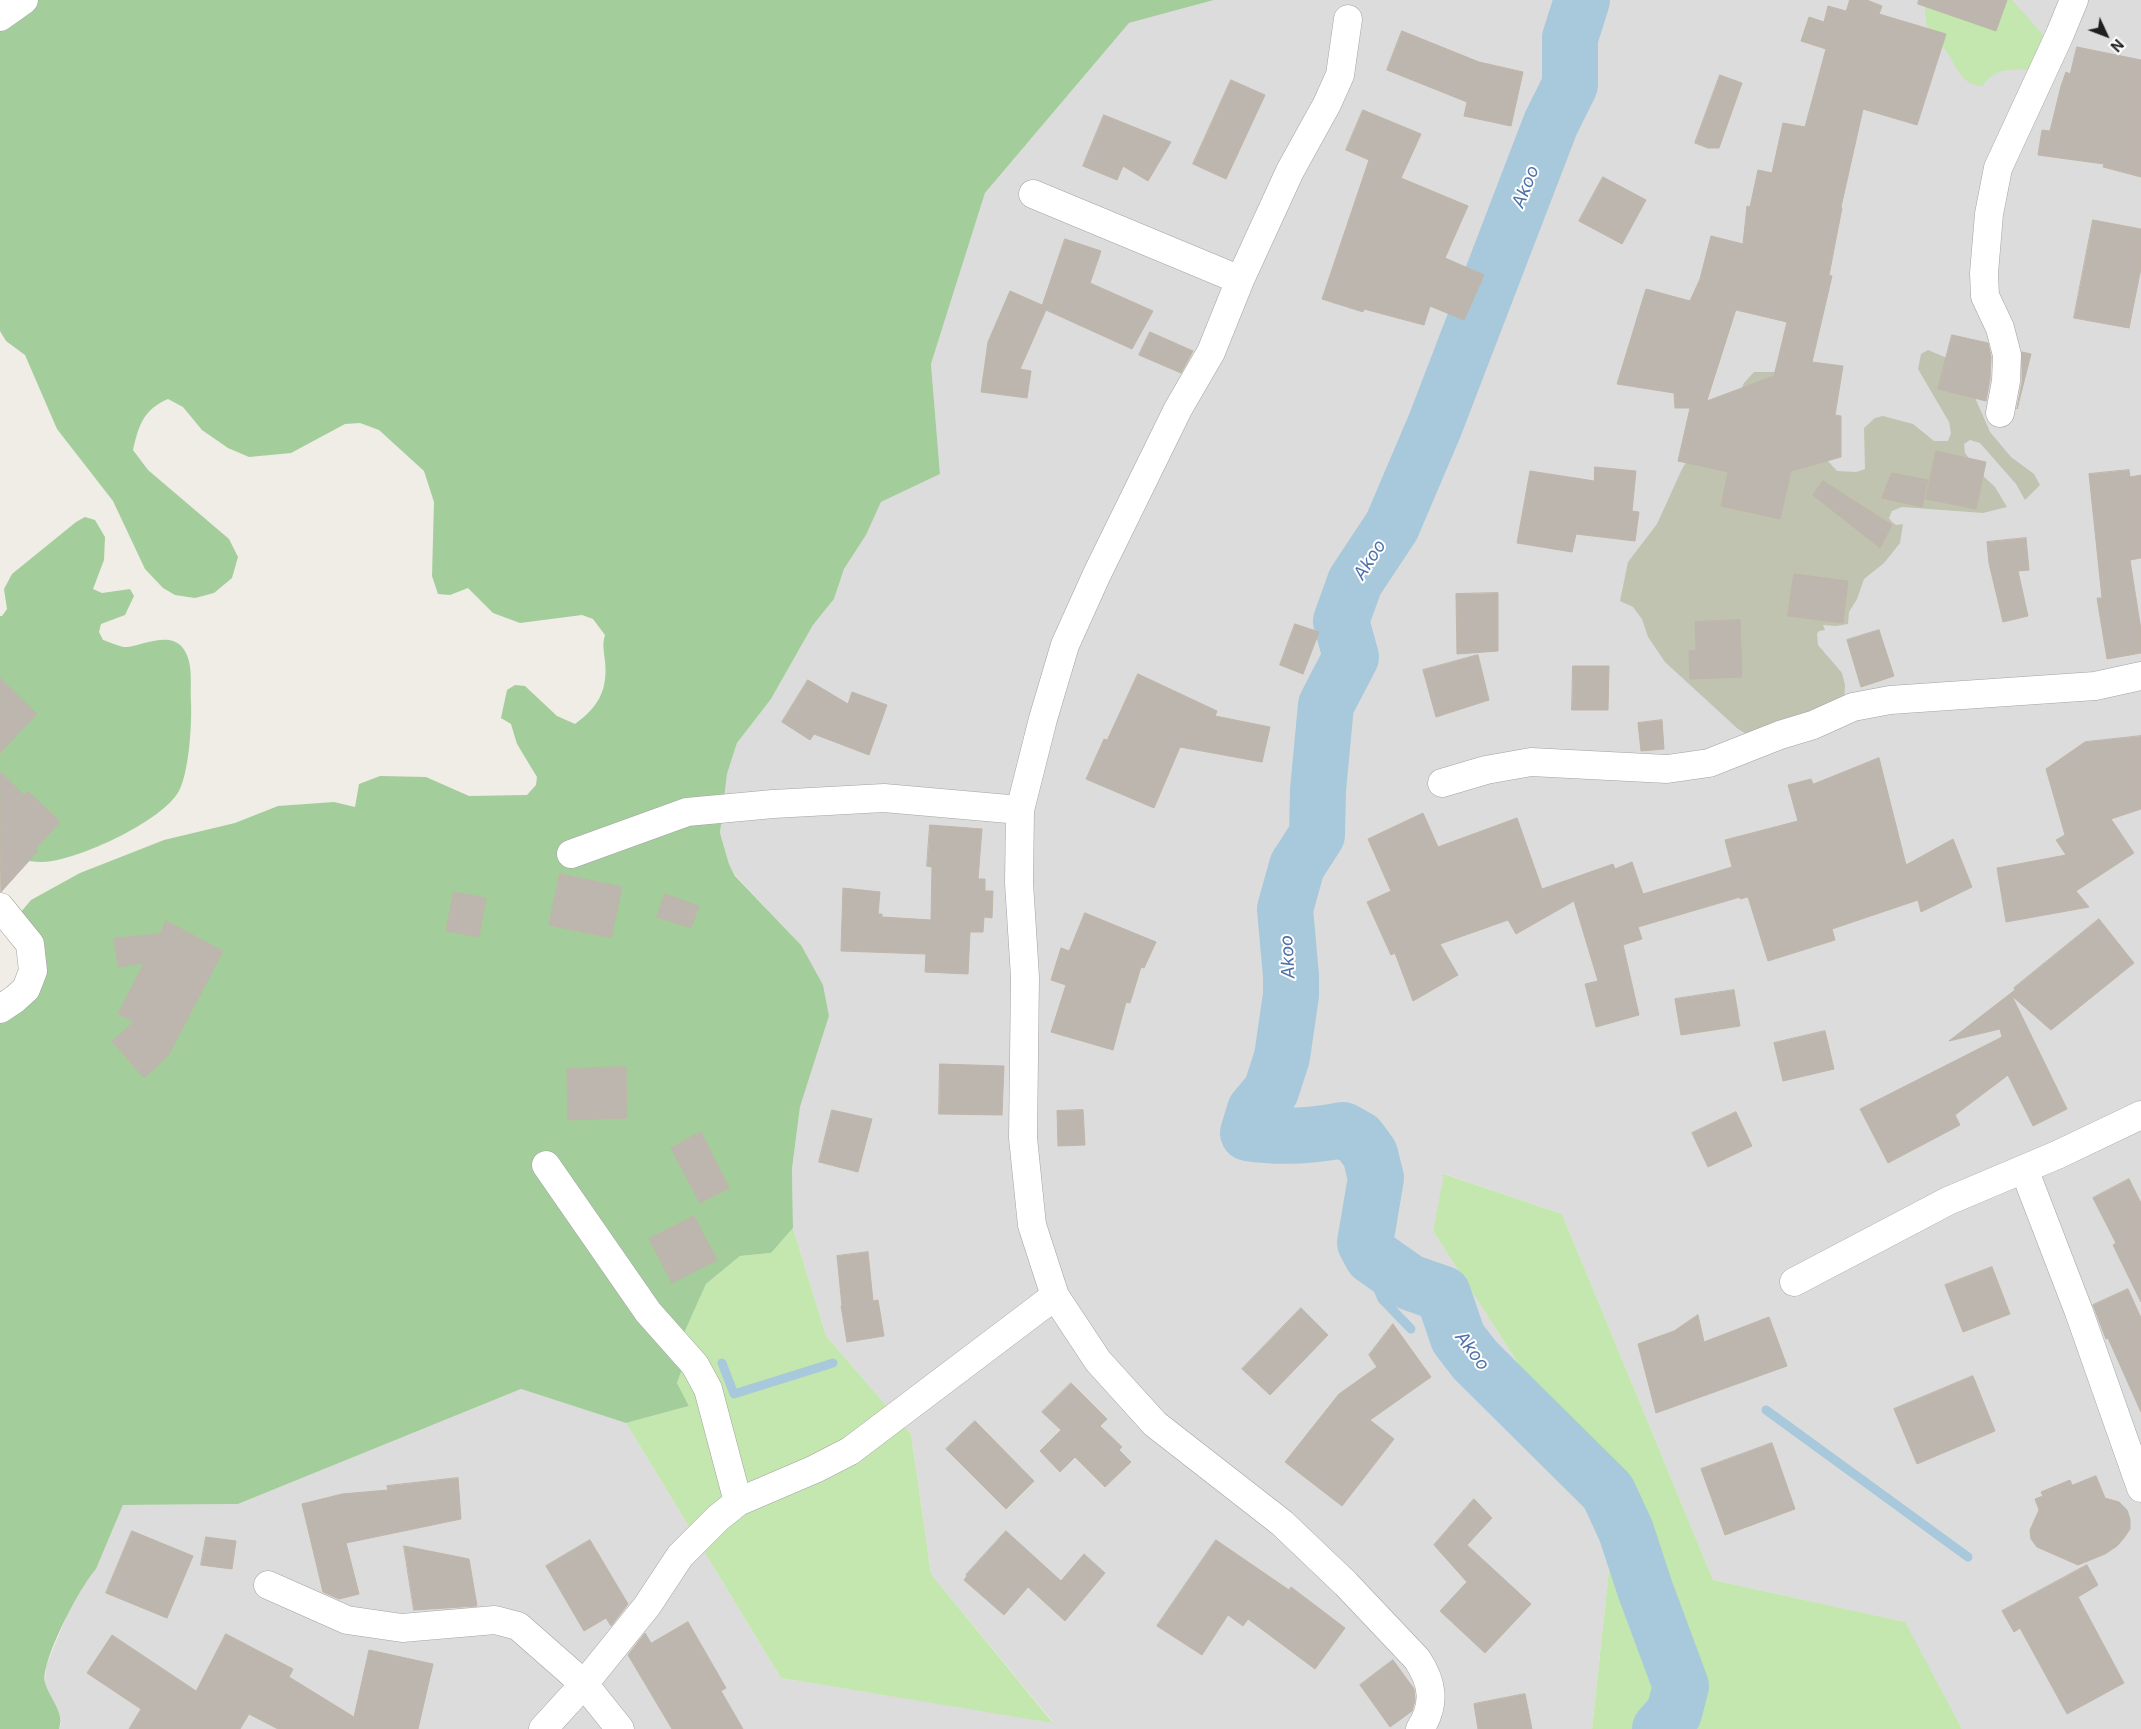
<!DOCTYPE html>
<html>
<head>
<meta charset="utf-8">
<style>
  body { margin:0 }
  #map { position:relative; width:2141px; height:1729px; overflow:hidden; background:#efede5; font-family:Inter,sans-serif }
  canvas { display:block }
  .north { position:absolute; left:2081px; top:10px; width:50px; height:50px; -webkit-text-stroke:4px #fff; paint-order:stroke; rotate:133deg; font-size:14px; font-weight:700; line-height:20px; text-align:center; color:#1f1f1f }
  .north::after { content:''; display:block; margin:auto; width:18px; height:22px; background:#1f1f1f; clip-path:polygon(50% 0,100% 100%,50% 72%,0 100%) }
</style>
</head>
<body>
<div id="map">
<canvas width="2141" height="1729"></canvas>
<div class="north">N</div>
</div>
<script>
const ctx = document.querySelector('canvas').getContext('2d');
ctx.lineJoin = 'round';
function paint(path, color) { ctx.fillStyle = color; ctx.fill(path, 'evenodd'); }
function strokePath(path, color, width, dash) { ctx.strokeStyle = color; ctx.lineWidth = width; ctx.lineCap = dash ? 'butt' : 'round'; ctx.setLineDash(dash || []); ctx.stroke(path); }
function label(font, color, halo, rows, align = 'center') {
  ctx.font = font + ' Inter,sans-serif'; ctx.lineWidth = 4; ctx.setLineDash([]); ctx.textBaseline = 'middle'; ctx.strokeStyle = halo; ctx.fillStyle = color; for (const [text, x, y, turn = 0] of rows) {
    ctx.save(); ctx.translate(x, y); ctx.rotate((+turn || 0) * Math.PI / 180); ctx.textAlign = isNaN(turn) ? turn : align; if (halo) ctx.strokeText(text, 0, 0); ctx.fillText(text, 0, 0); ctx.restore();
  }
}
paint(new Path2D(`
  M 1214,0 L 2141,0 L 2141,1729 L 1962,1729 L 1904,1622 L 1713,1580 L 1562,1214 L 1445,1174 L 1433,1231 L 1615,1514 L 1592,1729 L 59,1729 L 61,1724 L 45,1682 L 46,1666 L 68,1613 L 88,1577 L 96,1569 L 123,1505 L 238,1504 L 521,1389 L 626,1423 L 781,1678 L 1053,1722 L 931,1574 L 911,1434 L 826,1336 L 793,1228 L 792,1169 L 800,1107 L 829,1016 L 801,945 L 735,875 L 729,864 L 720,833 L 727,774 L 737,743 L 771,699 L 813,625 L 834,599 L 844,569 L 866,535 L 881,502 L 940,474 L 931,364 L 985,193 L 1129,23 Z`), '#dddcdc');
paint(new Path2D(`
  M 1928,350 L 1947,358 L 1966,377 L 1990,432 L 2011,457 L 2034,474 L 2040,485 L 2025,500 L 2016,484 L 1980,443 L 1970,440 L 1964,444 L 1965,453 L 1980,473 L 1995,487 L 2007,507 L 1983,513 L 1902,507 L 1892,511 L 1889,518 L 1892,522 L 1896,525 L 1903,524 L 1900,543 L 1884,563 L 1864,579 L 1857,599 L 1849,612 L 1848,624 L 1836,626 L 1823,625 L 1825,630 L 1819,631 L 1817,634 L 1818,645 L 1842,673 L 1845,685 L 1844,704 L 1755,739 L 1738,729 L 1665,662 L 1648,637 L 1642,619 L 1633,607 L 1620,601 L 1628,562 L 1657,524 L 1682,469 L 1693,451 L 1731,411 L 1744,383 L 1754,372 L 1777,372 L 1827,460 L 1837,471 L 1856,472 L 1865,469 L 1864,428 L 1875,418 L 1883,416 L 1913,424 L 1934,441 L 1948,441 L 1951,433 L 1949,422 L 1918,369 L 1921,354 Z`), '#c1c3b1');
paint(new Path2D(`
  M 1925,0 L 2012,0 L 2053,46 L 2037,69 C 2015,71 1995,65 1983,86 C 1960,86 1956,63 1944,48 C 1940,43 1933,40 1930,34 C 1925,24 1925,11 1925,0 Z
  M 1444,1174 L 1562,1214 L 1713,1580 L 1905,1622 L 1962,1729 L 1592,1729 L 1615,1514 L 1433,1231 Z
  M 793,1228 L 826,1336 L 911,1434 L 931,1574 L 1053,1723 L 781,1678 L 626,1423 L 689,1406 L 677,1383 L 681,1372 L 681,1340 L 706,1284 L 740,1256 L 771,1253 Z`), '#c3e7ae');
paint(new Path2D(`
  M 0,0 L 1214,0 L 1129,23 L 985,193 L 931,364 L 940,474 L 881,502 L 866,535 L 844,569 L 834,599 L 813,625 L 771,699 L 737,743 L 727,774 L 720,833 L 729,864 L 735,876 L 801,945 L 823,985 L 829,1016 L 800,1107 L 792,1169 L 793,1228 L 771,1253 L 740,1256 L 706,1284 L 681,1340 L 681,1372 L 677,1383 L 689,1406 L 626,1423 L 521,1389 L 238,1504 L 123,1505 L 96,1569 C 81,1585 40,1662 45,1682 C 49,1698 65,1712 59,1729 L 0,1729 L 0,1005 L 29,983 L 20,913 L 31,900 L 80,873 L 164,840 L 235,823 L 278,806 L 334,802 L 355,807 L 359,784 L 380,776 L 426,777 L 469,796 L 527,795 L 536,785 L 537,777 L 517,744 L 511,724 L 501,718 L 507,690 L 515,685 L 525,686 L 557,716 L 575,724 C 598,707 608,691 605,661 C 604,651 602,645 605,635 L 593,619 L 582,615 L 520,623 L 493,613 L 468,588 L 450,595 L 438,594 L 432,576 L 434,502 L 424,471 L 379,430 L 360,423 L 345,424 L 291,453 L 249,457 L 228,448 L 202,430 L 183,407 L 168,399 C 143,410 139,425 133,450 L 148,470 L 229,539 L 238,557 L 232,578 L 214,593 L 195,598 L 175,595 L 163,588 L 145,569 L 113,501 L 57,429 L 25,355 L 6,341 L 0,331 Z
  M 85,517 L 95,520 L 105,537 L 104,560 L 93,589 L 102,593 L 130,589 L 134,596 L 125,615 L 101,624 L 99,632 L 103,640 C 110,642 121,648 128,647 C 144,645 168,632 182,647 C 194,661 190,684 191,702 C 192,724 189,772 179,791 C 162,821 85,856 52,861 C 35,864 16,859 0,853 L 0,616 L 2,616 L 7,609 L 4,589 L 12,574 L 76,522 Z`), '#a4cd9c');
strokePath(new Path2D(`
  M 1372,1256 L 1363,1270 L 1374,1280 L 1382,1299 L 1411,1329
  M 722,1363 L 734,1394 L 833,1363
  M 1766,1410 L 1968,1557`), '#a8c9db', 9);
strokePath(new Path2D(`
  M 1582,0 L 1570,38 L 1570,85 L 1551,123 L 1435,425 L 1392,526 L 1355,582 L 1341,621 L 1351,657 L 1326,705 L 1318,790 L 1317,835 L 1297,866 L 1285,909 L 1291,976 L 1291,995 L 1282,1057 L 1271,1091 L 1255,1110 L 1248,1133 C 1280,1138 1312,1136 1343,1130 L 1359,1139 L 1370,1154 L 1376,1178 L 1365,1243 L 1372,1256 L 1409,1282 L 1443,1294 L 1458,1338 L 1475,1360 L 1608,1492 L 1626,1531 L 1645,1589 L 1681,1686 L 1674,1713 L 1660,1729`), '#a8c9db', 56);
const building = new Path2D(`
  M 1850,0 L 1867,0 L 1882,6 L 1879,14 L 1946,34 L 1917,125 L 1863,109 L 1841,207 L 1842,208 L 1829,275 L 1832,276 L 1812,362 L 1843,366 L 1835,415 L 1841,416 L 1841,457 L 1791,471 L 1780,519 L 1721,506 L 1728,472 L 1678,461 L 1690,408 L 1675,408 L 1674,393 L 1617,384 L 1646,289 L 1690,301 L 1700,279 L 1711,236 L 1743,244 L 1747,206 L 1750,207 L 1758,170 L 1772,173 L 1783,123 L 1805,127 L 1826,49 L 1801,41 L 1809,17 L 1824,22 L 1828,6 L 1846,11 ZM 1736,310 L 1787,322 L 1774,376 L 1707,401 Z
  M 1919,0 L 2007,0 L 1996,31 L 1918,4 Z
  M 1402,31 L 1479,62 L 1523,72 L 1511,126 L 1464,116 L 1467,102 L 1387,70 Z
  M 2077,47 L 2141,60 L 2141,177 L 2103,167 L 2104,164 L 2038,155 L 2042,130 L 2050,131 L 2061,86 L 2066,72 L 2070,74 Z
  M 1720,75 L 1742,83 L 1719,148 L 1708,148 L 1695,143 Z
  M 1231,80 L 1265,95 L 1226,179 L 1193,164 Z
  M 1363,110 L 1421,134 L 1401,178 L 1468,206 L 1445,258 L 1484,275 L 1464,320 L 1430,306 L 1424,325 L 1364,309 L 1363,312 L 1322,299 L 1369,160 L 1346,150 Z
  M 1104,115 L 1171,142 L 1148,181 L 1123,166 L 1117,180 L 1083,166 Z
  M 1603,177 L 1646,200 L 1622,244 L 1579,221 Z
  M 2093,220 L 2141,229 L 2141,268 L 2129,328 L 2074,318 Z
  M 1065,239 L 1101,251 L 1090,283 L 1153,311 L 1132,349 L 1046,310 L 1020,369 L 1031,371 L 1027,398 L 981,392 L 988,342 L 1010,291 L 1042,305 Z
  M 1150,332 L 1193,351 L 1181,373 L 1139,355 Z
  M 1952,335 L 1988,343 L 1991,357 L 1990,379 L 1986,401 L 1938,389 Z
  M 2022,352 L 2031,354 L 2017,409 L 2022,382 Z
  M 1936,451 L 1986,462 L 1976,509 L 1926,499 Z
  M 1595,467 L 1636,471 L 1632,511 L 1639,512 L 1635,541 L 1576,534 L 1572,552 L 1517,543 L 1530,471 L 1594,481 Z
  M 2129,470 L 2130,477 L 2141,475 L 2141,558 L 2130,560 L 2141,630 L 2141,653 L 2107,659 L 2097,598 L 2102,598 L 2089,474 Z
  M 1892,473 L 1928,480 L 1922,507 L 1882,498 Z
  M 1823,481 L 1892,525 L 1880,548 L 1813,495 Z
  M 2026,538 L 2029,570 L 2018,571 L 2028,616 L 2003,622 L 1989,563 L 1987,542 Z
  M 1794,574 L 1848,581 L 1843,623 L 1788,616 Z
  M 1498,593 L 1498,651 L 1457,654 L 1456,594 Z
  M 1740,620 L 1742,677 L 1690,679 L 1689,651 L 1696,650 L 1695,622 Z
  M 1295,624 L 1319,632 L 1303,674 L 1280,665 Z
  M 1879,630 L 1894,676 L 1861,687 L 1847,640 Z
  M 1478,655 L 1489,700 L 1436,717 L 1423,670 Z
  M 1573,666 L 1609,666 L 1608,710 L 1572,710 Z
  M 1138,674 L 1217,711 L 1215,716 L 1270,727 L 1262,762 L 1180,747 L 1154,808 L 1086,779 L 1104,739 L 1107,740 Z
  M 0,678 L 37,714 L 0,753 Z
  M 808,680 L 848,704 L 852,692 L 887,705 L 869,755 L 814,734 L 810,740 L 782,722 Z
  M 1662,720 L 1664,749 L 1641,751 L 1638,723 Z
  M 2141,736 L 2141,809 L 2111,819 L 2134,853 L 2076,891 L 2089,907 L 2006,922 L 1997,868 L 2066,855 L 2056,840 L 2065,835 L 2046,769 L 2085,742 Z
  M 1879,758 L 1906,865 L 1953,839 L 1972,887 L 1921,912 L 1918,900 L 1832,929 L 1835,940 L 1768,961 L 1748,897 L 1740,899 L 1740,897 L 1638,927 L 1642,939 L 1623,945 L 1639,1015 L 1596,1027 L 1585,984 L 1598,981 L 1574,901 L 1516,934 L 1508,920 L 1440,944 L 1458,975 L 1413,1001 L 1395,953 L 1391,955 L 1367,902 L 1391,891 L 1368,839 L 1423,813 L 1438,847 L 1517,818 L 1542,889 L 1613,864 L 1615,869 L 1632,862 L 1643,894 L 1732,867 L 1725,840 L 1798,821 L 1788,785 L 1811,779 L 1813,784 Z
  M 0,772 L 24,795 L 28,791 L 60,822 L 35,849 L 38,851 L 1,892 Z
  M 930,825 L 982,829 L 978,879 L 985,879 L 985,891 L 993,891 L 992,918 L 984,917 L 983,932 L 970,932 L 968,974 L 925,972 L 926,954 L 841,951 L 843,888 L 880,892 L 878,914 L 882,914 L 882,917 L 931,920 L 932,867 L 927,866 Z
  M 560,874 L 622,887 L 611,938 L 549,925 Z
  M 454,892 L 486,898 L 479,937 L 446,931 Z
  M 665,894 L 699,906 L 691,928 L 657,917 Z
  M 1085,913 L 1156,942 L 1144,968 L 1141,967 L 1130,1003 L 1126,1002 L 1113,1050 L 1051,1032 L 1066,985 L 1051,980 L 1061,948 L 1069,951 Z
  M 2099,919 L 2134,963 L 2051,1030 L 2012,996 L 2067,1109 L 2033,1126 L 2008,1075 L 1955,1115 L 1960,1125 L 1888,1163 L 1860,1109 L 2002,1037 L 2000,1029 L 1949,1041 L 2015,990 L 2014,988 Z
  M 166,921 L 223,951 L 168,1056 L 144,1078 L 112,1041 L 134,1022 L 118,1014 L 144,963 L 118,967 L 114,938 L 160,934 Z
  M 1734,990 L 1740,1026 L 1681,1035 L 1675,999 Z
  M 1825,1031 L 1834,1069 L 1783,1081 L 1774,1043 Z
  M 940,1064 L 1004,1066 L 1002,1115 L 939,1114 Z
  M 626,1067 L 627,1118 L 568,1120 L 567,1069 Z
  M 832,1110 L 872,1119 L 858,1172 L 819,1162 Z
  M 1083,1110 L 1085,1145 L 1058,1146 L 1057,1111 Z
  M 1736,1112 L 1752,1146 L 1708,1167 L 1692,1133 Z
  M 701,1132 L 729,1188 L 700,1203 L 671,1148 Z
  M 2129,1179 L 2141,1203 L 2141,1302 L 2113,1245 L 2116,1243 L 2093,1198 Z
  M 694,1216 L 717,1260 L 672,1283 L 649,1239 Z
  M 868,1252 L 873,1301 L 878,1300 L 884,1336 L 847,1342 L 841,1306 L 842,1306 L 837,1256 Z
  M 1992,1267 L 2010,1314 L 1963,1332 L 1945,1285 Z
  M 2128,1289 L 2141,1318 L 2141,1412 L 2108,1338 L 2106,1339 L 2093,1305 Z
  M 1301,1308 L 1328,1335 L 1270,1395 L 1242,1369 Z
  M 1698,1315 L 1704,1342 L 1769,1317 L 1787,1366 L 1656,1413 L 1638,1344 L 1674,1331 Z
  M 1393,1324 L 1431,1377 L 1370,1420 L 1394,1439 L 1342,1506 L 1285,1462 L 1339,1394 L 1377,1367 L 1369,1355 Z
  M 1973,1376 L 1995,1431 L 1917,1464 L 1894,1409 Z
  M 1071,1383 L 1107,1419 L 1100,1426 L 1122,1447 L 1119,1450 L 1131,1462 L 1105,1487 L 1075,1457 L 1060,1472 L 1040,1451 L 1061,1430 L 1042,1412 Z
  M 975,1421 L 1034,1481 L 1006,1509 L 946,1449 Z
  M 1772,1443 L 1795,1509 L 1725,1535 L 1701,1469 Z
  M 2096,1476 L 2105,1498 L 2119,1502 L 2127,1510 L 2130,1519 L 2130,1529 L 2124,1538 L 2117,1546 L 2105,1554 L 2078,1565 L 2037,1547 L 2031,1539 L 2030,1530 L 2039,1510 L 2035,1499 L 2043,1496 L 2041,1492 L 2070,1480 L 2072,1485 Z
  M 458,1478 L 461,1519 L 346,1543 L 359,1594 L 339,1599 L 323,1592 L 302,1504 L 342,1494 L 388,1490 L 387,1486 Z
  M 1474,1499 L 1492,1518 L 1467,1545 L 1531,1604 L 1485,1653 L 1440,1611 L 1467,1582 L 1434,1545 Z
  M 132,1531 L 193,1556 L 167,1618 L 106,1593 Z
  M 1006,1531 L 1061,1581 L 1084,1554 L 1105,1573 L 1065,1621 L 1028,1587 L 1004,1615 L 964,1580 L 967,1576 L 966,1575 Z
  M 206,1537 L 236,1541 L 232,1569 L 201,1565 Z
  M 590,1540 L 628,1604 L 611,1626 L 606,1618 L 584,1631 L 546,1566 Z
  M 1216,1540 L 1289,1590 L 1291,1587 L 1345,1628 L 1315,1669 L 1248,1619 L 1243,1626 L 1228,1615 L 1202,1655 L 1157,1626 Z
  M 404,1546 L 469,1559 L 477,1606 L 414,1610 Z
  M 2087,1565 L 2098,1585 L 2078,1597 L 2124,1683 L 2067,1714 L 2020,1628 L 2014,1632 L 2002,1611 Z
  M 688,1622 L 726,1688 L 721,1691 L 743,1729 L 672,1729 L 628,1655 L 645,1633 L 651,1643 Z
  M 226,1634 L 293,1669 L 289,1677 L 354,1717 L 369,1650 L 433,1664 L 418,1729 L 278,1729 L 249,1714 L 240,1729 L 129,1729 L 141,1709 L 87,1673 L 112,1635 L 196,1691 Z
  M 1393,1660 L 1414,1689 L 1415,1700 L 1412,1711 L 1390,1727 L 1360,1685 Z
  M 1525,1694 L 1532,1729 L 1478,1729 L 1474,1704 Z`);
paint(building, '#bcb6af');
strokePath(building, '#c0b6a8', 1);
const street = new Path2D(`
  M 0,17 L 24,0
  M 1348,19 L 1340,75 L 1327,104 L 1290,171 L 1240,280 L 1211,352 L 1178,409 L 1097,574 L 1065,645 L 1043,719 L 1020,810 L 1019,883 L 1025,977 L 1023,1138 L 1032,1225 L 1055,1296 L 1098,1361 L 1155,1424 L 1282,1523 L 1346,1584 L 1417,1659 C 1433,1683 1436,1704 1420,1729
  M 1033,194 L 1240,280
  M 2000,413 L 2006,381 L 2007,355 L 2000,328 L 1985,296 L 1984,273 L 1989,214 L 1998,168 L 2060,34 L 2074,0
  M 1442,783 L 1486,770 L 1531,762 L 1667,769 L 1709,763 L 1780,735 L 1813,725 L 1853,707 L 1890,700 L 2095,686 L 2141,676
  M 571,854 L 687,812 L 773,804 L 884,798 L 1020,810
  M 0,907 L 30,944 L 33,971 L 26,989 L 15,999 L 0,1009
  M 546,1165 L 648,1312 L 695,1365 L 708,1389 L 738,1502
  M 2024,1169 L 2079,1312 L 2141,1488
  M 1794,1282 L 1948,1201 L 2057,1155 L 2141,1115
  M 268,1585 L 347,1620 L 402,1628 L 495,1620 L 518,1626 L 584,1684 L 620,1729
  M 543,1729 L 584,1684 L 647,1606 L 680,1556 L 718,1518 L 738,1502 L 815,1469 L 850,1451 L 1055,1296`);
strokePath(street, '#a3a3a3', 29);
strokePath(street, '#fff', 28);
label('italic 18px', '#4f72ab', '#fff', [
  ["Akoo",1526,187,-68],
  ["Akoo",1370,560,-57],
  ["Akoo",1288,957,-93],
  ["Akoo",1472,1351,53]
]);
</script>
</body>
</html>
